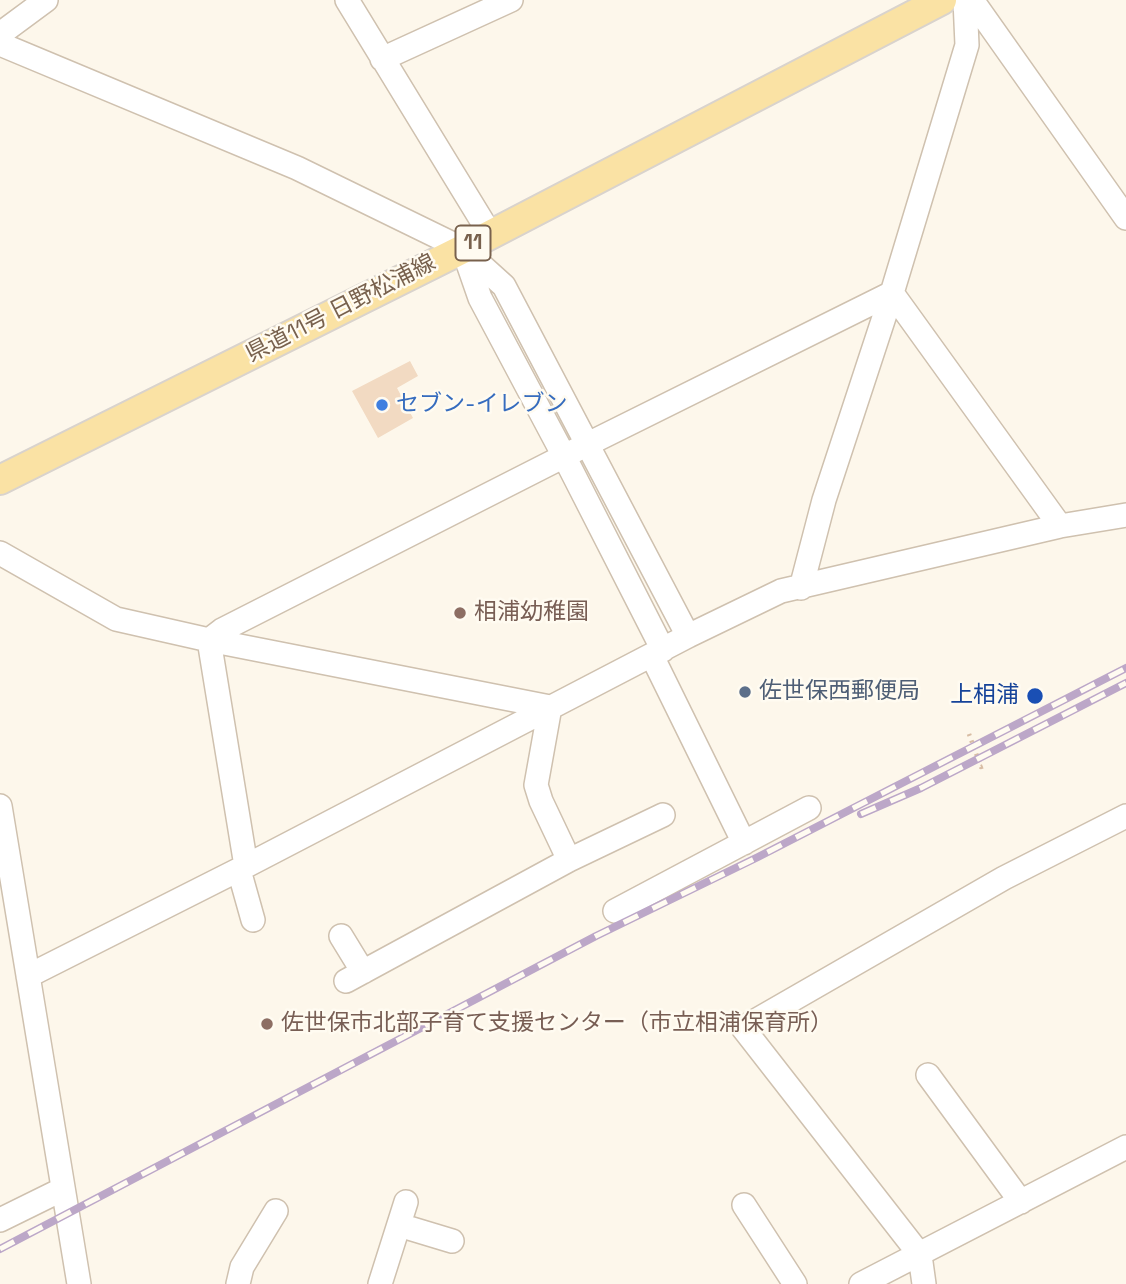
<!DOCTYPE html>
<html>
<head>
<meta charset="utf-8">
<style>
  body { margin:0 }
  canvas { display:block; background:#fdf7eb }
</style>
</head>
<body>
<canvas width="1126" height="1284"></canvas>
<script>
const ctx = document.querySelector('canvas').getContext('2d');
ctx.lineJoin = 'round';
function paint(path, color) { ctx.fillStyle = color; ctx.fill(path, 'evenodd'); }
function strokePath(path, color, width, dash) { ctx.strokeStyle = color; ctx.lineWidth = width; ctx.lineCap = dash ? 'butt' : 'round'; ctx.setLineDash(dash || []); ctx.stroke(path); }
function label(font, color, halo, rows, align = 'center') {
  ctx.font = font + ' "Space Grotesk","Noto Sans JP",sans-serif'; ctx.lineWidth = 5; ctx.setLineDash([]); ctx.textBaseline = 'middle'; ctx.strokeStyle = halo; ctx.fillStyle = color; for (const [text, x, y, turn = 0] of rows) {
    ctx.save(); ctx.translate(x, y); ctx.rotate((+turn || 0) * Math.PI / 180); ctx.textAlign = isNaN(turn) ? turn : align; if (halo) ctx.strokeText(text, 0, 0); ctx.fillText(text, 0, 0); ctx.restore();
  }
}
paint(new Path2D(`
  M 410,361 L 418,376 L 397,388 L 413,418 L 378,438 L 352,391 Z`), '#f2dac2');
const minor = new Path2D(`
  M 347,0 L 490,234
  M 972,0 L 1126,218
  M 0,34 L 46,0
  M 0,44 L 297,168 L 463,249 L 504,286 L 688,636
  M 382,59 L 511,0
  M 464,252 L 480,298 L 564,456 L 663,650
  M 892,293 L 1060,526
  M 0,553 L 116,619 L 209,640 L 550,707
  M 801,588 L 824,500 L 892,293 L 967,45 L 965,0
  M 209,640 L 222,630 L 586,445 L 892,293
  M 209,640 L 246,866
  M 652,656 L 744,843
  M 550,707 L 536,785 L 541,801 L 569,860 L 663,815
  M 0,806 L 79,1284
  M 239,870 L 253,920
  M 615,911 L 809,808
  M 341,936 L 363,972
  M 28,976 L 246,866 L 688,636 L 781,591 L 1060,526 L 1126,515
  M 346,981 L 569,860
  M 928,1075 L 1021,1202
  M 744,1205 L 795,1284
  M 0,1220 L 63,1189
  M 399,1225 L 452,1241
  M 238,1284 L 242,1267 L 276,1211
  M 380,1284 L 406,1202
  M 861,1284 L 1126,1147
  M 924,1284 L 920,1255 L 743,1028 L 1004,878 L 1126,816`);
const major = new Path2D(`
  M 0,480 L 463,249 L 942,0`);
strokePath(minor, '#cfc1af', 26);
strokePath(major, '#d9d3cd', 32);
strokePath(new Path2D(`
  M 969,734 L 981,767 L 986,765`), '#d8bda4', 4.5, [2, 5]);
strokePath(minor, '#fff', 23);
strokePath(major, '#fae2a4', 28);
const rail = new Path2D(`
  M 861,814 L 921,788 L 1126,683
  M 0,1249 L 596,936 L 758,857 L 1126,668`);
strokePath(rail, '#bca7c8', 8);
strokePath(rail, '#fffbf1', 5, [16]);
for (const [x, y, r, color] of [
  [382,405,7,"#3f7fe0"],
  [460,613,7,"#8d6e63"],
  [745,692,7,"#5c6f8a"],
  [1035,696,9,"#1a4fb4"],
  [267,1024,7,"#8d6e63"]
]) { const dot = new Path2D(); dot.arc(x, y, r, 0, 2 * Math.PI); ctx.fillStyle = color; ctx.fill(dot); strokePath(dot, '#fffbf1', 2.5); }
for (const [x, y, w] of [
  [473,243,35]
]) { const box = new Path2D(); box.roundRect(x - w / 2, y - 17.5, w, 35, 5); ctx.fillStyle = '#fffbf1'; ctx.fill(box); strokePath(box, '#78614d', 2); }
label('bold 21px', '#78614d', null, [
  ["11",473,243]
]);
label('23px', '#78614d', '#fffbf1', [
  ["県道11号 日野松浦線",341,309,-27]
]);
label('23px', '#366cbe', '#fffbf1', [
  ["セブン-イレブン",396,405]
], 'left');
label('23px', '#785e54', '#fffbf1', [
  ["相浦幼稚園",474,613],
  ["佐世保市北部子育て支援センター（市立相浦保育所）",281,1024]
], 'left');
label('23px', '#4e5e75', '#fffbf1', [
  ["佐世保西郵便局",759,692]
], 'left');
label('23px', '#164399', '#fffbf1', [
  ["上相浦",1019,696]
], 'right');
</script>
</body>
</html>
